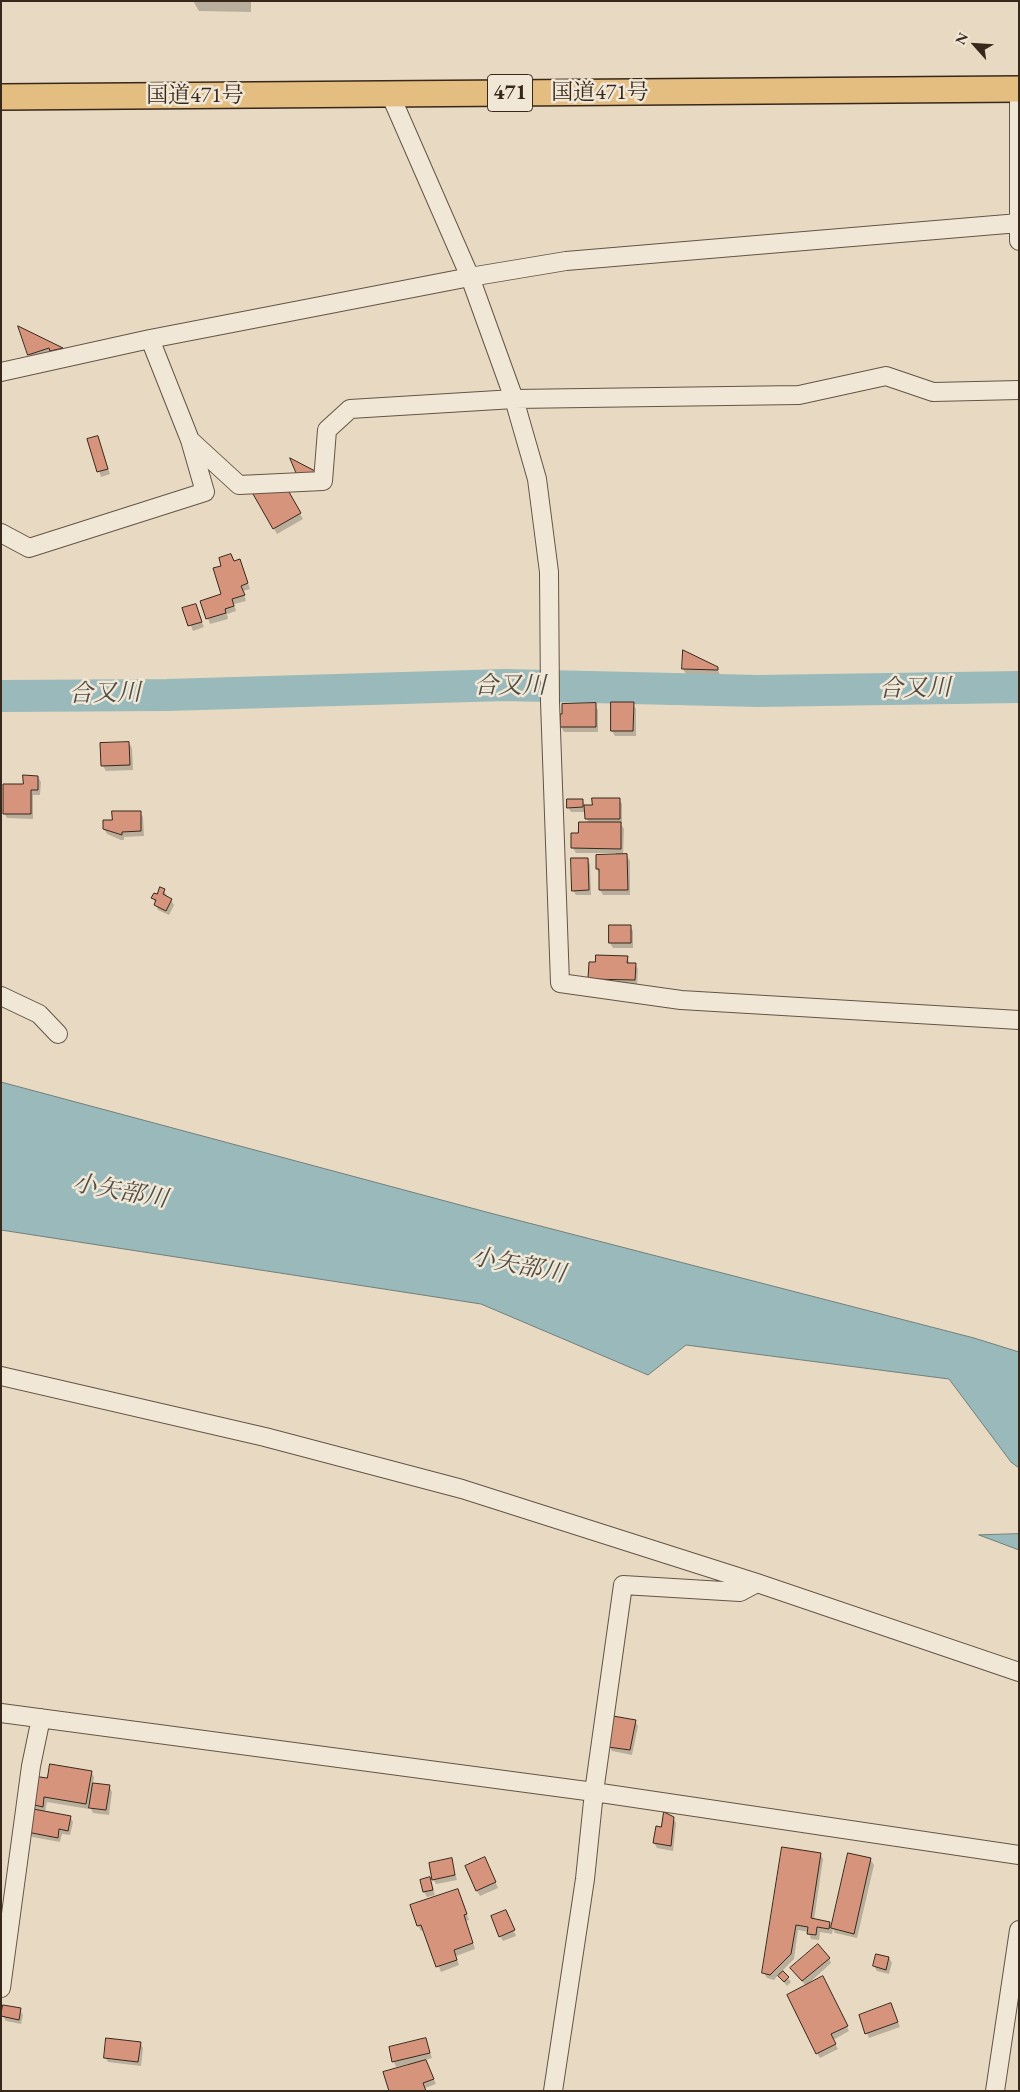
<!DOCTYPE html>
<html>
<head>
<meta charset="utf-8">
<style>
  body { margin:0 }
  #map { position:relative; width:1020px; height:2092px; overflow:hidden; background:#e8dac2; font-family:"EB Garamond",serif }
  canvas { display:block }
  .frame { position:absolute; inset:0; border:2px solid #38281b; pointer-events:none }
  .north { position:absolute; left:950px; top:20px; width:50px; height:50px; -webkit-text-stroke:4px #f0e7d7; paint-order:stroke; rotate:296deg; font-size:14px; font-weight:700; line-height:20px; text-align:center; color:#38281b }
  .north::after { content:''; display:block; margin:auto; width:18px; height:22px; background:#38281b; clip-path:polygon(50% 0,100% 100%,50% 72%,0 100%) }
</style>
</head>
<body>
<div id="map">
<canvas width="1020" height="2092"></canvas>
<div class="frame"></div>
<div class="north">N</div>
</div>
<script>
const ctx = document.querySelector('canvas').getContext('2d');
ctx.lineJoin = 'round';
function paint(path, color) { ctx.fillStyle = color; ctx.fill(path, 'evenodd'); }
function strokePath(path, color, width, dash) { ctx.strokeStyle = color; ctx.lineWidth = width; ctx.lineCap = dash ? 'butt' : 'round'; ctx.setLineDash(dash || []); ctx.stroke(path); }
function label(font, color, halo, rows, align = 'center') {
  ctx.font = font + ' "EB Garamond","Noto Serif JP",serif'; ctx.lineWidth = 5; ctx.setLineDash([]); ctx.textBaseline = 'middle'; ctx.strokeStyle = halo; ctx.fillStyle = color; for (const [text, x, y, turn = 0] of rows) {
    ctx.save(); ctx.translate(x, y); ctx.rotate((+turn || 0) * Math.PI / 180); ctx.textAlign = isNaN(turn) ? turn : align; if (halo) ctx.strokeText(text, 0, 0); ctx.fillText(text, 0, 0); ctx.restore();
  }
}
const water = new Path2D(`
  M 1,1082 L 490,1213 L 974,1338 L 1019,1352 L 1019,1468 L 1011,1462 L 949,1379 L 686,1345 L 648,1375 L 481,1304 L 1,1230 Z
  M 1019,1534 L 1019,1550 L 979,1535 Z`);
paint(water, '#99b9ba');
strokePath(water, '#727f7a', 1);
paint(new Path2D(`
  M 193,1 L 251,1 L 251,12 L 199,11 Z
  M 21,329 L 63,349 L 65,353 L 32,360 Z
  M 98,437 L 110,474 L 101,477 L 89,440 Z
  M 281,480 L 303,519 L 277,534 L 255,495 Z
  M 240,560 L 250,589 L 243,591 L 246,601 L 234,604 L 236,611 L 227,614 L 228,619 L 210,624 L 202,601 L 222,595 L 223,566 Z
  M 195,605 L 204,627 L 193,631 L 184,609 Z
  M 717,668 L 720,675 L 686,674 L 683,669 Z
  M 633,704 L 636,709 L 636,736 L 615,736 L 612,731 Z
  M 595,705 L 598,710 L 598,732 L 564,732 L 561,727 L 561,715 Z
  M 129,743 L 132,748 L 133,770 L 106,771 L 103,766 L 102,744 Z
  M 38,777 L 41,782 L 40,795 L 33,795 L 33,819 L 7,818 L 4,813 L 24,785 Z
  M 619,799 L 622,804 L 622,824 L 621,824 L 624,829 L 623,856 L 627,856 L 630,861 L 630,895 L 603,895 L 600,890 L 600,874 L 597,869 L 616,856 L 616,853 L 576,853 L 573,848 L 580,834 L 588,823 L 586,812 L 571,812 L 568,807 L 582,800 L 585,805 L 594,806 Z
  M 140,812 L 143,817 L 144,836 L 124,837 L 124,840 L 121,840 L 107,834 L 104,829 L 113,821 Z
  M 588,859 L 590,865 L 591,895 L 576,895 L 573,890 Z
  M 164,890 L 167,896 L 166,898 L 171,900 L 174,905 L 169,915 L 158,910 L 153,898 Z
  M 630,926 L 633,931 L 633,948 L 613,948 L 610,943 Z
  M 627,957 L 630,964 L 635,964 L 638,969 L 637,985 L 593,984 L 590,978 Z
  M 635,1721 L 638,1726 L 632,1755 L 612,1751 L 609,1746 Z
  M 91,1772 L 94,1777 L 93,1784 L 109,1786 L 112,1792 L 109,1815 L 93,1813 L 89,1805 L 89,1809 L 47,1802 L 45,1812 L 70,1817 L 73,1822 L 70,1835 L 62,1834 L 60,1842 L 32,1837 L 29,1831 L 31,1804 L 48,1780 Z
  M 673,1818 L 676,1823 L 673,1851 L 657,1848 L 654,1843 L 662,1828 Z
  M 820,1854 L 823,1859 L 814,1920 L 830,1923 L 832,1928 L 870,1859 L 874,1865 L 857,1938 L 835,1933 L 833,1929 L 832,1934 L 820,1932 L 819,1940 L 811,1939 L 809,1932 L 798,1930 L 794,1959 L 782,1971 L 791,1982 L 787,1986 L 778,1975 L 774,1980 L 767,1978 L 764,1973 Z
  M 451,1859 L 457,1880 L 436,1884 L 433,1879 Z
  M 488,1864 L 498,1888 L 480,1896 L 477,1891 Z
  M 430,1879 L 435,1895 L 427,1897 L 424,1892 Z
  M 458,1890 L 469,1920 L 466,1921 L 475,1949 L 456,1956 L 459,1965 L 441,1972 L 424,1930 L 421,1931 L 418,1926 L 411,1906 Z
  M 508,1917 L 516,1936 L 503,1941 L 500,1936 Z
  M 829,1958 L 831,1963 L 808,1984 L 825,1983 L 849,2031 L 833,2040 L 838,2049 L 820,2058 L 817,2053 L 806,1986 L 795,1973 Z
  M 889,1958 L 892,1963 L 889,1974 L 877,1971 L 874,1966 Z
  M 20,2010 L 23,2015 L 21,2024 L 6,2021 L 3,2016 Z
  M 893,2010 L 900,2027 L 869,2038 L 867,2033 Z
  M 425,2039 L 432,2058 L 425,2060 L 436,2084 L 425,2088 L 408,2064 L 396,2067 L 394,2062 Z
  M 140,2043 L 143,2048 L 141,2066 L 108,2062 L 105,2057 Z`), '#0003');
strokePath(new Path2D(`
  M 1,696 L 167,695 L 505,685 L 758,691 L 1019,687`), '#99b9ba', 32);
const building = new Path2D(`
  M 18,326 L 63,348 L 50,351 L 49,348 L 28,355 Z
  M 98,436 L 108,469 L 97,472 L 87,439 Z
  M 290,458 L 317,472 L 299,479 Z
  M 281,478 L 301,513 L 273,529 L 253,494 Z
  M 231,554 L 234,561 L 240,559 L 248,583 L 241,586 L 245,595 L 232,599 L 234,606 L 225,609 L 226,613 L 206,619 L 200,601 L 221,594 L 213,568 L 221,566 L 219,558 Z
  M 196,604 L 202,622 L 188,626 L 182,608 Z
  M 683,650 L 718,667 L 718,670 L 682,669 Z
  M 611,702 L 634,702 L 633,731 L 611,731 Z
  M 596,703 L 596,727 L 560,727 L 560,714 L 562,714 L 562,704 Z
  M 129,742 L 130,765 L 101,766 L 100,743 Z
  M 23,775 L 38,776 L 38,790 L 31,790 L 31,814 L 3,814 L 3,784 L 23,784 Z
  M 592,798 L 620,798 L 620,819 L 585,819 L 584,805 L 592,805 Z
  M 567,799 L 583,799 L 583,807 L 567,808 Z
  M 112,811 L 141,811 L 141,831 L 122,832 L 122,835 L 103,829 L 103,820 L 112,820 Z
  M 579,822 L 621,822 L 621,849 L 571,848 L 571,833 L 578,833 Z
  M 627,854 L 628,890 L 599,890 L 599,869 L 596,869 L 596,855 Z
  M 571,858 L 588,858 L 589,890 L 572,891 Z
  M 160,887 L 165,889 L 163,894 L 172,899 L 166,911 L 154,905 L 156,900 L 151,898 L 154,893 L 157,894 Z
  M 609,925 L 631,925 L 631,943 L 609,943 Z
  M 596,955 L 628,956 L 627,963 L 636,963 L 635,980 L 588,979 L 589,962 L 595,962 Z
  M 613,1716 L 636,1720 L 630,1750 L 608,1747 Z
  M 50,1764 L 92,1771 L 86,1804 L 44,1797 L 43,1807 L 30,1804 L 33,1776 L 47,1778 Z
  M 93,1783 L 110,1785 L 106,1810 L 89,1808 Z
  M 33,1809 L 71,1816 L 68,1831 L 59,1829 L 58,1838 L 27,1832 Z
  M 664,1812 L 674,1817 L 671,1846 L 653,1843 L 656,1826 L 661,1827 Z
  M 782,1847 L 821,1853 L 811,1918 L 830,1922 L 829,1929 L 817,1927 L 816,1935 L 807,1934 L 808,1927 L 796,1925 L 791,1954 L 770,1975 L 762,1973 Z
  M 848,1853 L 871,1858 L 854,1934 L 831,1928 Z
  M 485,1857 L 496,1882 L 476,1891 L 465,1866 Z
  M 452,1858 L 455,1875 L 432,1880 L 429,1863 Z
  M 430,1877 L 433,1890 L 423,1892 L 420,1880 Z
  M 458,1889 L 467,1914 L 464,1915 L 473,1943 L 454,1950 L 457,1960 L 436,1967 L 421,1925 L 417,1926 L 410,1905 Z
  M 506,1910 L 515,1930 L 499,1937 L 491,1916 Z
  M 818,1944 L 830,1958 L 802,1981 L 790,1968 Z
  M 876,1954 L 889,1957 L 886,1970 L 873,1966 Z
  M 783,1971 L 789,1977 L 784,1982 L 778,1976 Z
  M 823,1976 L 848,2026 L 831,2034 L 836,2044 L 816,2054 L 787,1995 Z
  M 891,2003 L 898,2022 L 865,2034 L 859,2015 Z
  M 3,2005 L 21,2008 L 19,2020 L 1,2016 Z
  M 106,2038 L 141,2042 L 138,2062 L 104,2058 Z
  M 426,2038 L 430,2053 L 392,2062 L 389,2047 Z
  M 426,2060 L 434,2079 L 423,2083 L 426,2091 L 389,2091 L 383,2072 Z`);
paint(building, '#d6947d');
strokePath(building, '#38281b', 1);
const minor = new Path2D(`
  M 1019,89 L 1019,241
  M 390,94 L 470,277 L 514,399 L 537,479 L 549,572 L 550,702 L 560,983 L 681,1000 L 1019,1020
  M 1,372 L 150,339 L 470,277 L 566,261 L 1019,223
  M 190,440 L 239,485 L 323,481 L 327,430 L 350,409 L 514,399 L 799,395 L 886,376 L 933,392 L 1019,390
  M 1,533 L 29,548 L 205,492 L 190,440 L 150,339
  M 1,996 L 39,1014 L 58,1034
  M 1,1376 L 265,1437 L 462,1489 L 757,1583 L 1019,1672
  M 1,1713 L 594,1792 L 1019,1855
  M 1,1988 L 31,1766 L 41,1718
  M 553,2091 L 585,1879 L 594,1792 L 623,1585 L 740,1592 L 757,1583
  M 995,2091 L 1019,1930`);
const highway = new Path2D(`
  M 1,97 L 1019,89`);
strokePath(minor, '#645445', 20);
strokePath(highway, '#38281b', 28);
strokePath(minor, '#f0e7d7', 18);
strokePath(highway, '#e4bd81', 25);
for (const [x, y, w] of [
  [510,93,45]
]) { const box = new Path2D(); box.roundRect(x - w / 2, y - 18.5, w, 37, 4); ctx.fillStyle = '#f0e7d7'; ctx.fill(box); strokePath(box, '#38281b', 1); }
label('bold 21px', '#38281b', null, [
  ["471",510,93]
]);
label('22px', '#38281b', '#f0e7d7', [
  ["国道471号",600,93],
  ["国道471号",195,96]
]);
label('italic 24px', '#504c43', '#f0e7d7', [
  ["合又川",510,686],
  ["合又川",915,689,-1],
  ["合又川",105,694,-1],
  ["小矢部川",120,1192,10],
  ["小矢部川",518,1266,11]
]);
</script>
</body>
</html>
